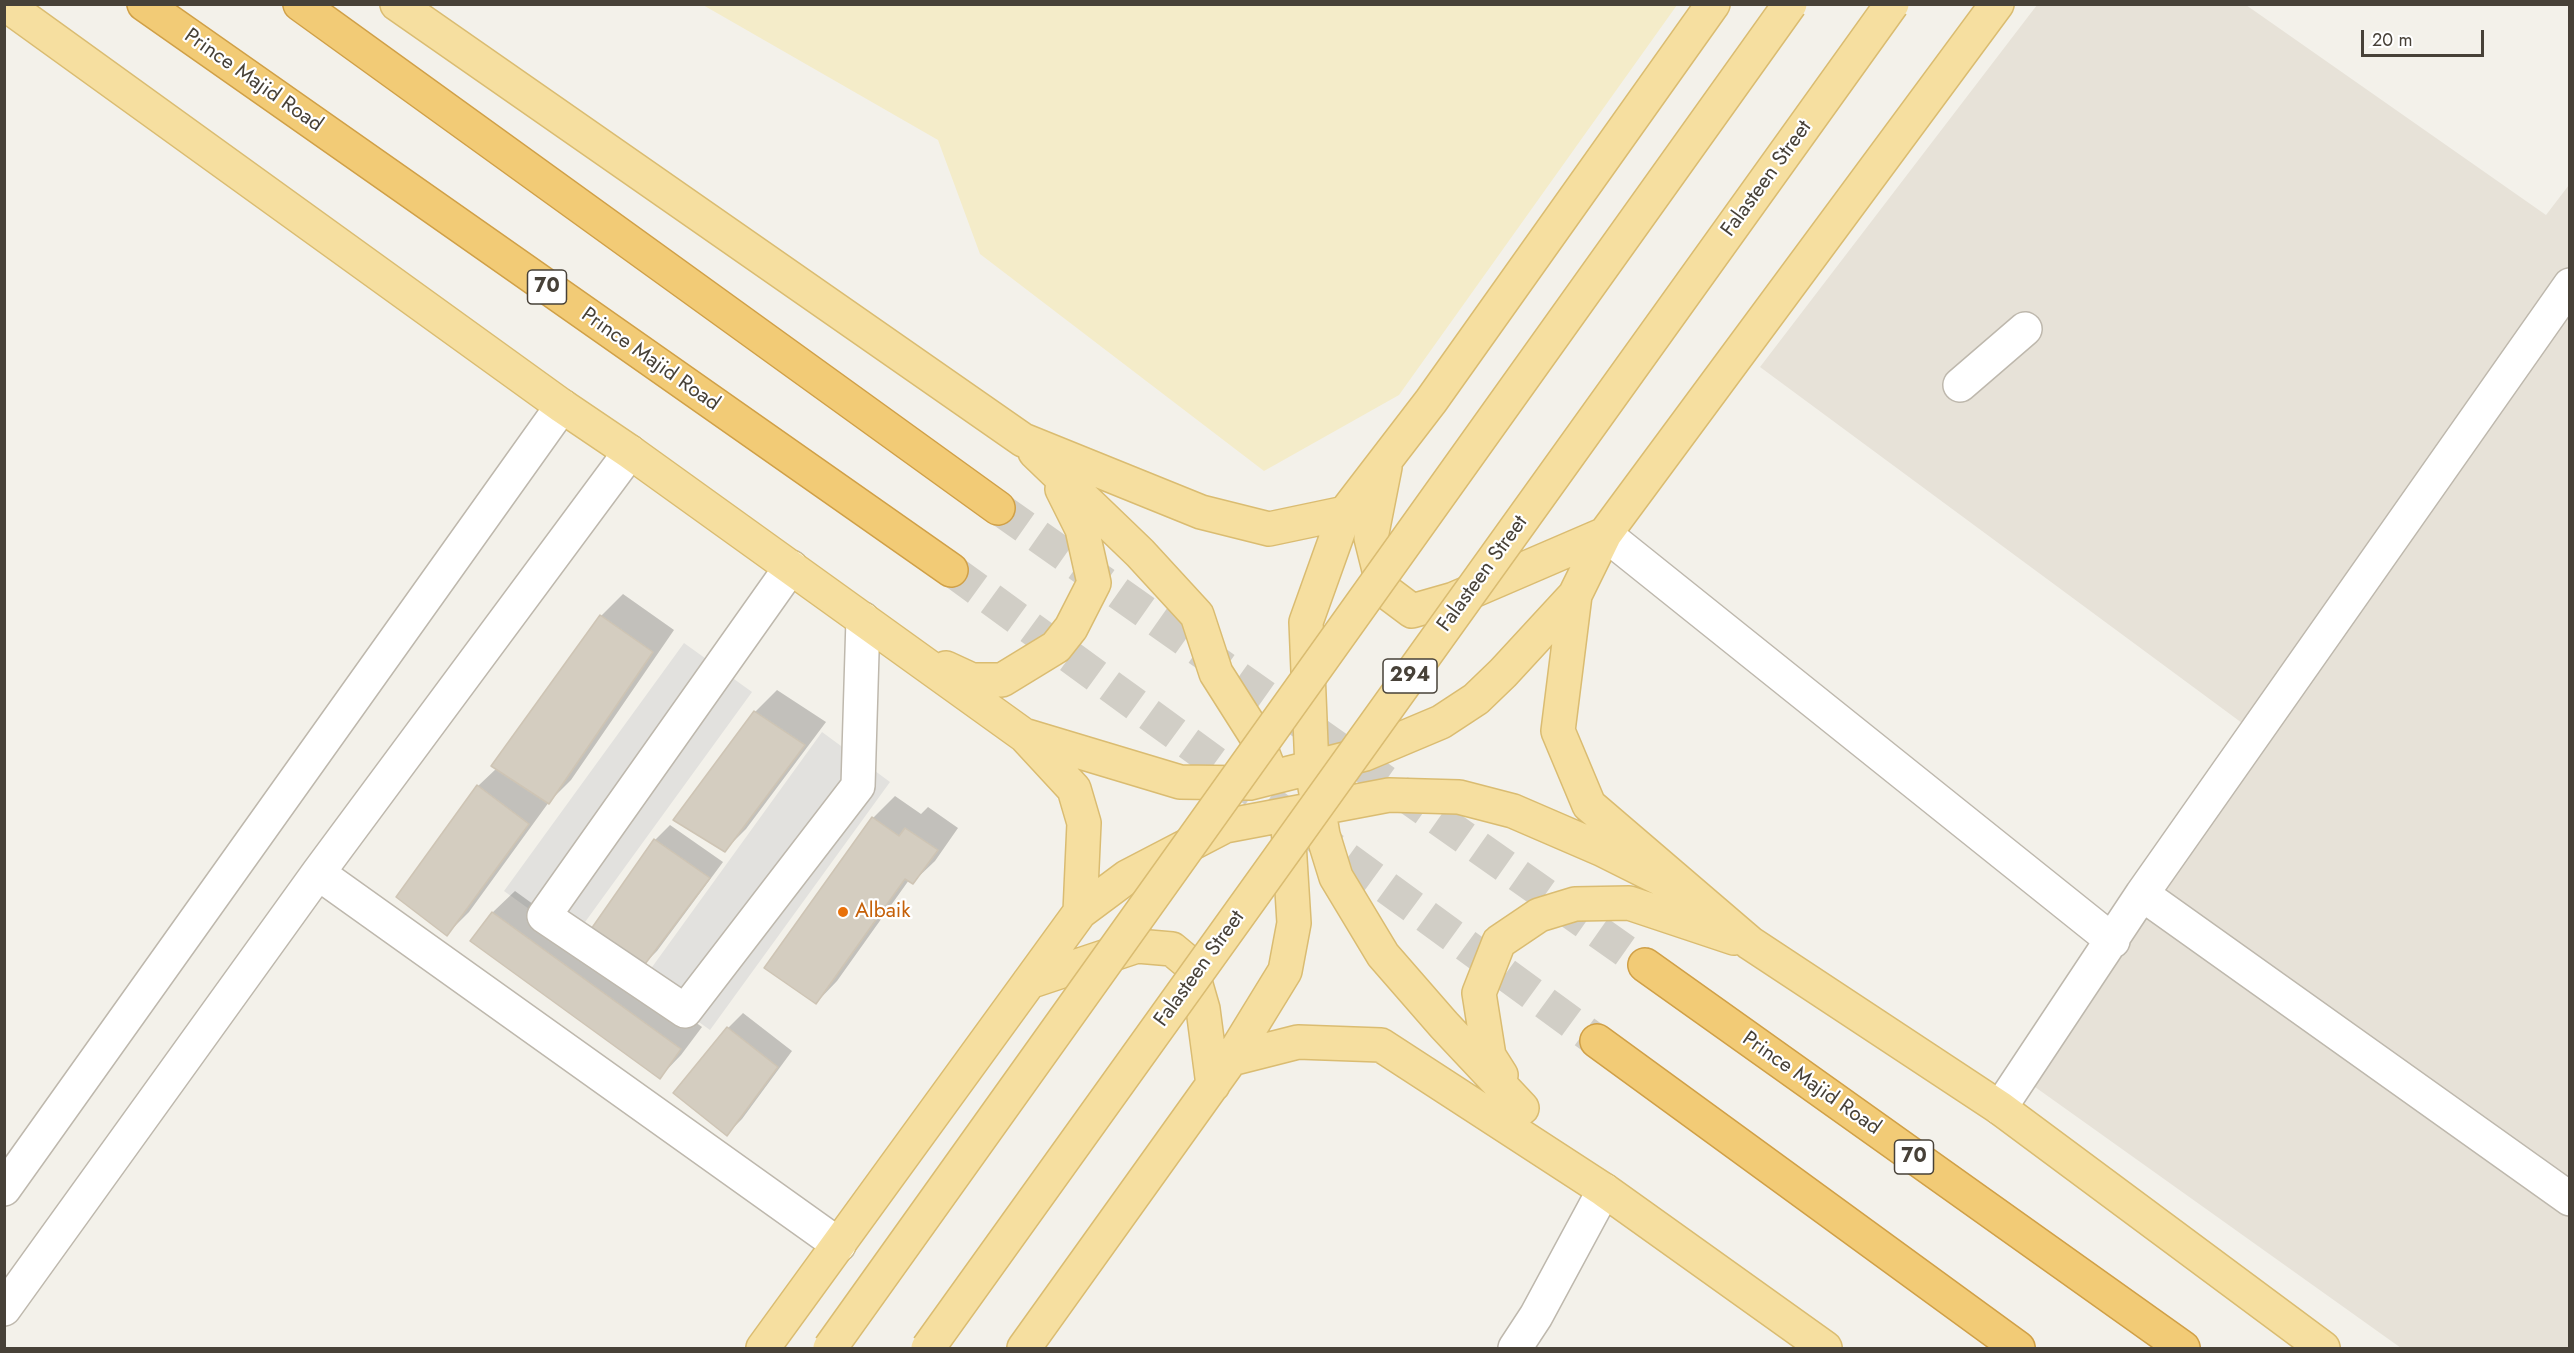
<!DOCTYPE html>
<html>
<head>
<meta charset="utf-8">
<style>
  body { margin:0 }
  #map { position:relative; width:2574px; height:1353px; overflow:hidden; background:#f3f1ea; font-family:Jost,sans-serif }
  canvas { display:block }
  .frame { position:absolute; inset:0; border:6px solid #474138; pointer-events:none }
  .scale { position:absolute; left:2361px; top:30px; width:123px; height:27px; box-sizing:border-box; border:3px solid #474138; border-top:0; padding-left:8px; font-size:18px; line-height:21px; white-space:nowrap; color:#474138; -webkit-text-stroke:4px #fff; paint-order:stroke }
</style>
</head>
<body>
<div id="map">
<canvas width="2574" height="1353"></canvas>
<div class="frame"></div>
<div class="scale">20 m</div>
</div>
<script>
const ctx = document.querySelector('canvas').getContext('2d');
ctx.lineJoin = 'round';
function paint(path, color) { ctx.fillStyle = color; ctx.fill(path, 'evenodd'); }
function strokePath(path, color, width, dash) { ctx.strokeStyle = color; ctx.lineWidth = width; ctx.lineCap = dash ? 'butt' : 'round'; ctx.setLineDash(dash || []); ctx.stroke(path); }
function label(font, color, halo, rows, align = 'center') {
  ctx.font = font + ' Jost,sans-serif'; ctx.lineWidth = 4.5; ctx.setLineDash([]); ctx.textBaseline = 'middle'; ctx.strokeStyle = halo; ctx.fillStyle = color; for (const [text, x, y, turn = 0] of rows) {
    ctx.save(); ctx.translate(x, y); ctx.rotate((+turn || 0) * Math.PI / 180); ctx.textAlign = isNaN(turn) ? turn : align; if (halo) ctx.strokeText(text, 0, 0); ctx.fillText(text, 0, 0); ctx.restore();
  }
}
paint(new Path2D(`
  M 2037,5 L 2246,5 L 2546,215 L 2569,185 L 2569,1348 L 2401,1348 L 2007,1067 L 2242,723 L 1760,367 Z`), '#e7e2d8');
paint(new Path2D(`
  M 703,5 L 1677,5 L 1399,395 L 1264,471 L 980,254 L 938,140 Z`), '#f4ecc9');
paint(new Path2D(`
  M 684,643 L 752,692 L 572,940 L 504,891 Z
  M 822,732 L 890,782 L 710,1030 L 642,981 Z`), '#e2e1de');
paint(new Path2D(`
  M 623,594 L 674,630 L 571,780 L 549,802 L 469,912 L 447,934 L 478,786 L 497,768 L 601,616 Z
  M 777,690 L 826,722 L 746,829 L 725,850 L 755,712 Z
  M 895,796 L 921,814 L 928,807 L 958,828 L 935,861 L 913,882 L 909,880 L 837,981 L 816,1003 L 766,967 L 873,818 Z
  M 670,825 L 723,862 L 657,951 L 642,966 L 655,840 Z
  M 515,891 L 702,1027 L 681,1055 L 660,1077 L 473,940 L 493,912 Z
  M 743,1013 L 792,1051 L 742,1119 L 727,1134 L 675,1093 L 728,1028 Z`), '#0003');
const building = new Path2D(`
  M 600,615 L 653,652 L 549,804 L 491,766 Z
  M 754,711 L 805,745 L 725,852 L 673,820 Z
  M 477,785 L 529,824 L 447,936 L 396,897 Z
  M 872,817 L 899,836 L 905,828 L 938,850 L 913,884 L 905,879 L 816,1004 L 764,968 Z
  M 654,839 L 710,878 L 642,968 L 589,932 Z
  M 492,912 L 681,1049 L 660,1079 L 470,941 Z
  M 727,1027 L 778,1067 L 727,1136 L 673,1093 Z`);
paint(building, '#d4cdc0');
strokePath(building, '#cec4b4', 1.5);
strokePath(new Path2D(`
  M 998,508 L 1645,965
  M 951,570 L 1597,1041`), '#d1cec6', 33, [33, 16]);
const minor = new Path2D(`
  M 1960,385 L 2025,329
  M 1605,534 L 2113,941
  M 791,567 L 544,916 L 685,1011 L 858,786 L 863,619
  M 318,873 L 839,1245
  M 2142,894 L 2570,1199
  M 2000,1108 L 2142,894 L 2570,285
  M 4,1189 L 562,406
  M 4,1309 L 318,873 L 630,452
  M 1515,1348 L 1536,1316 L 1604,1190`);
const major = new Path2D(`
  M 5,4 L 562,406 L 630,452 L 1025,736 L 1074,789 L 1084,823 L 1080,912
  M 397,4 L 1023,440 L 1201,512 L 1269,529 L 1345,513
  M 1035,452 L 1140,553 L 1197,615 L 1216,673 L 1256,736 L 1270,772
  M 1385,467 L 1371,538 L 1384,590 L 1412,611 L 1454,599 L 1605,534
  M 1575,595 L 1558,731 L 1589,805 L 1750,943 L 2000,1108 L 2323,1348
  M 946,668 L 972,680 L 1002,680 L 1056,647 L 1071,628 L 1094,583 L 1082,529 L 1062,489
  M 1027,736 L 1180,782 L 1250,783 L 1365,754 L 1441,722 L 1476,699 L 1503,673 L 1575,595 L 1605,534 L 1997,4
  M 1029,982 L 1137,946 L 1172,949 L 1190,964 L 1203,1009 L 1213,1085
  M 1231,1059 L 1298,1042 L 1381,1045 L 1604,1190 L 1825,1348
  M 1501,1075 L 1489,1056 L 1479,993 L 1499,942 L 1539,915 L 1575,904 L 1629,903 L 1734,938
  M 1522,1108 L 1444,1025 L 1383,955 L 1336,877 L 1323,835 L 1312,769 L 1306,622 L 1345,513 L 1431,401 L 1713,4
  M 763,1348 L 1080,912 L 1127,877 L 1225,826 L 1389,795 L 1459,797 L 1513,811 L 1601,849 L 1695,896
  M 1024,1348 L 1231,1059 L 1285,971 L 1294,923 L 1288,826`);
const highway = new Path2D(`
  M 144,4 L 951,570
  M 300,4 L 998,508
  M 1645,965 L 2183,1348
  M 1597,1041 L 2018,1348`);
strokePath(minor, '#beb8ad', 36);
strokePath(major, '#dabc71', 36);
strokePath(highway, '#d0a047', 36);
strokePath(minor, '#fff', 33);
strokePath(major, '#f6dfa0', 33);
strokePath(highway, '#f2cb76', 33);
const majorBridge = new Path2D(`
  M 830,1348 L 1790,4
  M 928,1348 L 1892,4`);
strokePath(majorBridge, '#dabc71', 36, []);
strokePath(majorBridge, '#f6dfa0', 33);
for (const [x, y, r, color] of [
  [843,912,6,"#e8710a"]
]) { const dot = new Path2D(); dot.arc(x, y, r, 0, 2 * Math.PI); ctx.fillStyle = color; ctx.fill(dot); strokePath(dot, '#fff', 2); }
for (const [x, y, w] of [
  [547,287,39],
  [1410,676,54],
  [1914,1157,39]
]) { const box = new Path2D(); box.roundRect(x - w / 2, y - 17, w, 34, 4.5); ctx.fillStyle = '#fff'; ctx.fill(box); strokePath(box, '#474138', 1.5); }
label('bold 20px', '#474138', null, [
  ["70",547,287],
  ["294",1410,676],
  ["70",1914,1157]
]);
label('21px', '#474138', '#fff', [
  ["Prince Majid Road",253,81,35],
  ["Falasteen Street",1767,179,-54],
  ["Prince Majid Road",650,360,35],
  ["Falasteen Street",1483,574,-54],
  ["Falasteen Street",1200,969,-54],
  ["Prince Majid Road",1811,1084,35]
]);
label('21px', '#c56008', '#fff', [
  ["Albaik",855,912]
], 'left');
</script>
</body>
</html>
